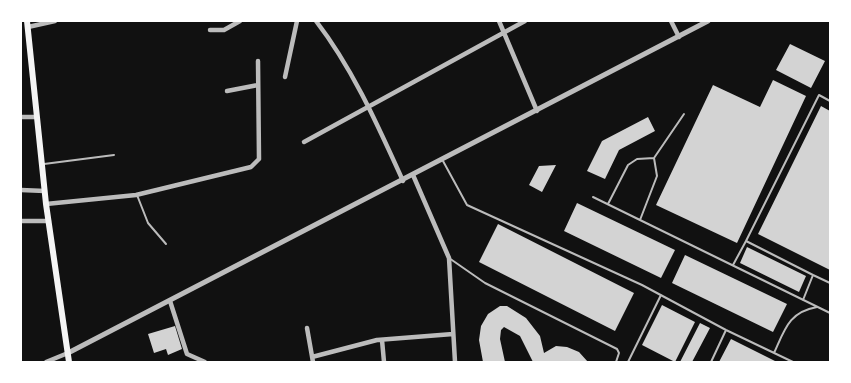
<!DOCTYPE html>
<html>
<head>
<meta charset="utf-8">
<style>
  body { margin:0 }
  #map { position:relative; width:851px; height:383px; overflow:hidden; background:#111; font-family:Manrope,sans-serif }
  canvas { display:block }
  .frame { position:absolute; inset:0; border:22px solid #fff; pointer-events:none }
</style>
</head>
<body>
<div id="map">
<canvas width="851" height="383"></canvas>
<div class="frame"></div>
</div>
<script>
const ctx = document.querySelector('canvas').getContext('2d');
ctx.lineJoin = 'round';
function paint(path, color) { ctx.fillStyle = color; ctx.fill(path, 'evenodd'); }
function strokePath(path, color, width, dash) { ctx.strokeStyle = color; ctx.lineWidth = width; ctx.lineCap = dash ? 'butt' : 'round'; ctx.setLineDash(dash || []); ctx.stroke(path); }
paint(new Path2D(`
  M 790,44 L 825,61 L 811,88 L 776,70 Z
  M 773,80 L 806,96 L 737,243 L 656,205 L 713,85 L 760,107 Z
  M 821,106 L 830,111 L 830,270 L 758,234 Z
  M 648,117 L 655,131 L 619,150 L 605,179 L 587,171 L 602,141 Z
  M 556,165 L 542,192 L 529,185 L 539,166 Z
  M 577,203 L 675,250 L 661,278 L 564,231 Z
  M 498,224 L 634,293 L 615,331 L 479,262 Z
  M 747,247 L 806,276 L 799,292 L 740,263 Z
  M 685,255 L 787,304 L 773,332 L 672,283 Z
  M 662,305 L 695,322 L 675,362 L 642,345 Z
  M 500,306 L 507,306 L 526,318 L 540,336 L 544,353 L 556,346 L 567,347 L 579,352 L 588,362 L 533,362 L 520,336 L 504,327 L 501,330 L 500,339 L 505,362 L 483,362 L 479,340 L 481,326 L 488,314 Z
  M 700,323 L 710,328 L 692,362 L 680,362 Z
  M 175,326 L 182,349 L 168,355 L 166,349 L 154,353 L 148,334 Z
  M 731,339 L 777,362 L 719,362 Z`), '#d3d3d3');
strokePath(new Path2D(`
  M 654,158 L 684,114
  M 443,161 L 467,205 L 642,285 L 726,330 L 793,362
  M 44,164 L 114,155
  M 137,195 L 148,223 L 166,244
  M 593,197 L 830,313
  M 608,204 L 628,165 L 637,159 L 654,158 L 657,176 L 640,220
  M 449,258 L 485,283 L 617,349 L 619,353 L 616,362
  M 733,265 L 746,241
  M 813,275 L 746,241 L 819,95 L 830,101
  M 803,300 L 813,275 L 830,283
  M 774,353 C 785,329 789,312 817,307
  M 628,362 L 661,295
  M 711,362 L 726,330`), '#bcbcbc', 2);
strokePath(new Path2D(`
  M 316,21 C 353,69 378,126 403,181
  M 499,21 L 537,111
  M 671,21 L 679,37
  M 28,27 L 55,21
  M 210,30 L 224,30 L 240,21
  M 285,77 L 297,21
  M 227,91 L 258,85
  M 21,117 L 37,117
  M 304,142 L 525,21
  M 413,175 L 449,258 L 455,362
  M 21,190 L 45,191
  M 46,204 L 136,195 L 251,167 L 259,159 L 258,61
  M 21,221 L 49,221
  M 170,301 L 187,354 L 205,362
  M 307,328 L 313,362
  M 382,340 L 384,362
  M 312,357 L 377,340 L 453,334
  M 46,362 L 68,353`), '#bcbcbc', 4.5);
strokePath(new Path2D(`
  M 68,353 L 708,21`), '#bcbcbc', 5);
strokePath(new Path2D(`
  M 27,21 L 46,204 L 69,362`), '#f5f5f5', 6);
</script>
</body>
</html>
